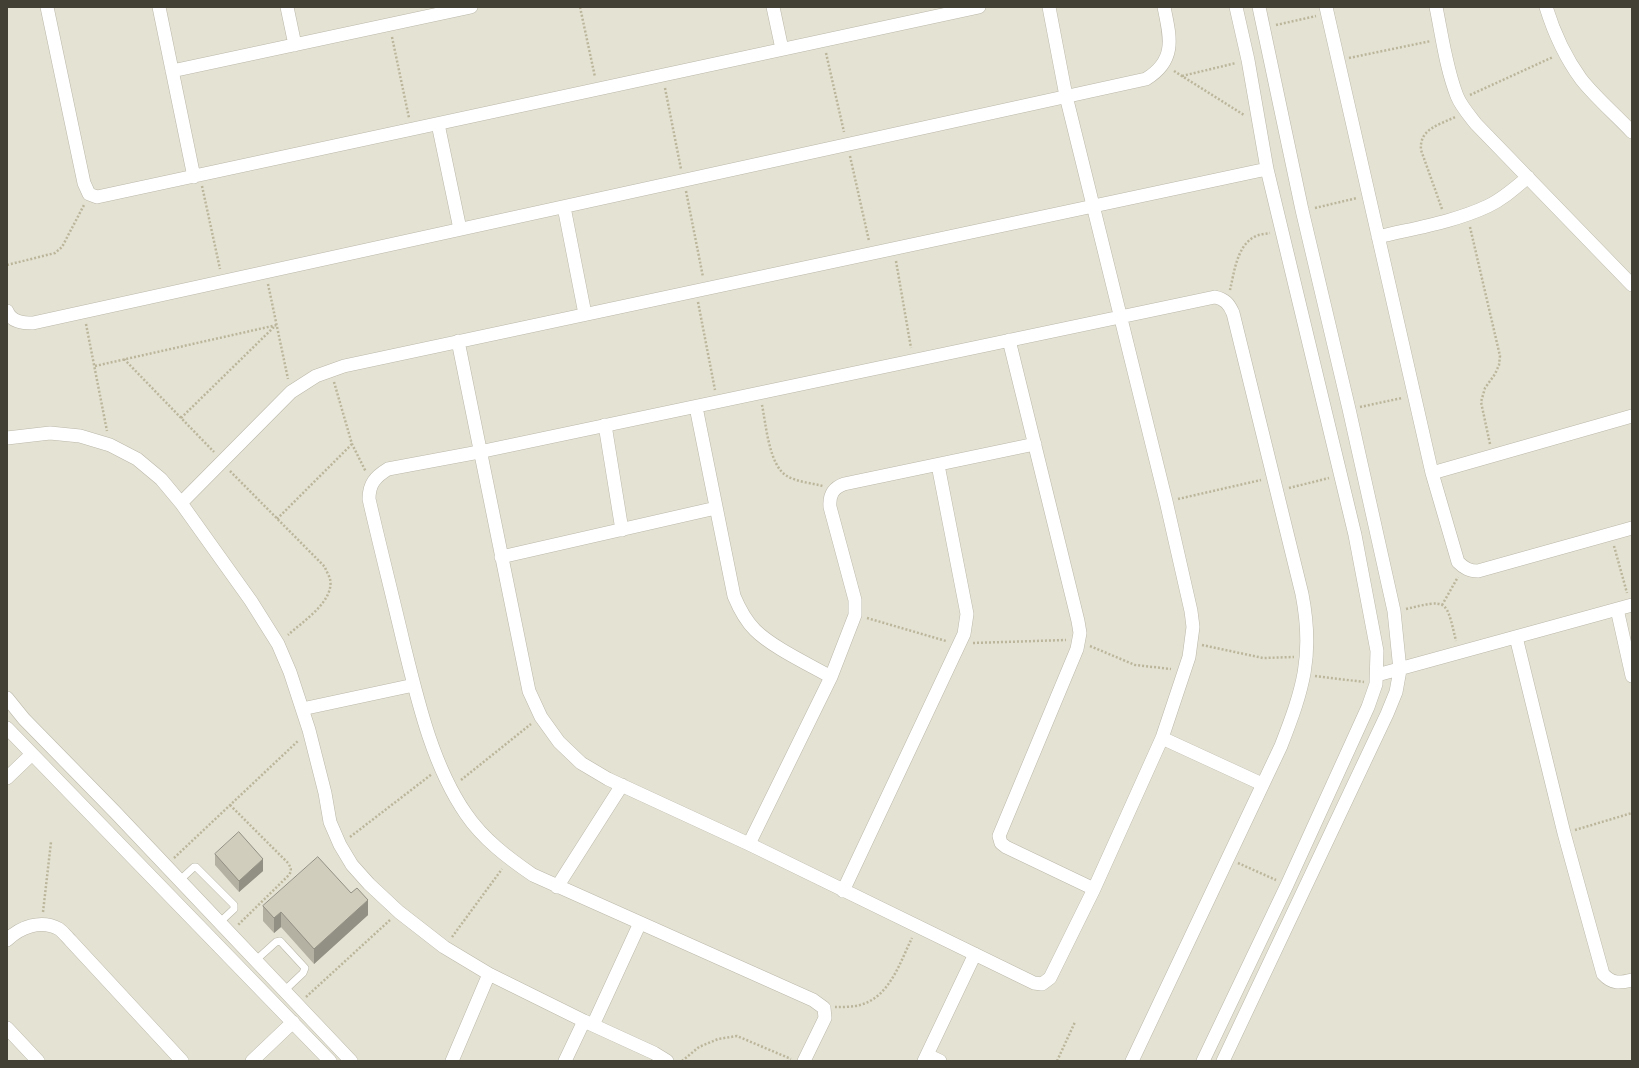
<!DOCTYPE html>
<html>
<head>
<meta charset="utf-8">
<style>
  body { margin:0 }
  #map { position:relative; width:1639px; height:1068px; overflow:hidden; background:#f0efe5; font-family:Cabin,sans-serif }
  canvas { display:block }
  .frame { position:absolute; inset:0; border:8px solid #424035; pointer-events:none }
</style>
</head>
<body>
<div id="map">
<canvas width="1639" height="1068"></canvas>
<div class="frame"></div>
</div>
<script>
const ctx = document.querySelector('canvas').getContext('2d');
ctx.lineJoin = 'round';
function paint(path, color) { ctx.fillStyle = color; ctx.fill(path, 'evenodd'); }
function strokePath(path, color, width, dash) { ctx.strokeStyle = color; ctx.lineWidth = width; ctx.lineCap = dash ? 'butt' : 'round'; ctx.setLineDash(dash || []); ctx.stroke(path); }
paint(new Path2D(`
  M 7,7 L 1632,7 L 1632,1061 L 7,1061 Z`), '#e4e2d3');
const service = new Path2D(`
  M 180,880 L 194,867 L 196,867 L 234,905 L 234,909 L 220,922
  M 256,960 L 276,942 L 280,941 L 282,943 L 305,968 L 303,973 L 285,990`);
const minor = new Path2D(`
  M 47,7 L 84,183 L 89,194 L 97,197 L 979,7
  M 159,7 L 194,177
  M 287,7 L 295,45
  M 773,7 L 782,49
  M 1326,7 L 1432,473 L 1458,562 C 1464,568 1469,571 1478,571 L 1632,528
  M 1436,7 C 1442,36 1446,68 1457,96 C 1461,106 1469,115 1476,124 L 1632,285
  M 1546,7 C 1554,33 1565,57 1581,79 C 1595,97 1616,115 1632,132
  M 172,71 L 471,7
  M 438,124 L 460,229
  M 564,207 L 585,314
  M 1378,237 C 1415,228 1454,222 1488,206 C 1503,199 1515,188 1528,177
  M 7,311 C 11,322 23,323 33,323 L 1146,79 C 1177,60 1170,37 1164,7
  M 1009,340 L 1078,621 L 1080,633 L 1077,649 L 999,836 L 1001,843 L 1006,847 L 1094,889
  M 458,341 L 529,691 L 541,717 L 559,742 L 581,763 L 608,779 L 749,844 L 1034,983 L 1042,984 L 1050,978 L 1094,889 L 1162,738 L 1189,657 L 1193,627 L 1191,611 L 1166,501 L 1066,96 L 1049,7
  M 696,407 L 734,596 C 739,608 745,620 755,630 C 772,647 808,664 831,677
  M 605,425 L 622,530
  M 7,438 L 50,433 L 80,436 L 110,445 L 137,459 L 161,479 L 181,503 L 251,601 L 278,644 L 290,672 L 309,730 L 325,793 L 330,822 L 340,845 L 352,865 L 369,884 L 399,912 L 444,947 L 489,974 L 584,1021 L 654,1053 L 667,1061
  M 1432,473 L 1632,416
  M 181,503 L 291,392 L 316,376 L 344,366 L 1267,169
  M 501,557 L 716,508
  M 1617,609 L 1632,676
  M 1516,637 L 1564,833 L 1603,974 C 1612,984 1620,983 1632,980
  M 1377,675 L 1632,605
  M 7,698 L 24,719 L 115,812 L 351,1061
  M 302,709 L 414,685
  M 7,728 L 330,1061
  M 1162,738 L 1262,784
  M 7,778 L 32,754
  M 749,844 L 831,677 L 855,615 L 855,600 L 830,507 C 829,495 833,488 844,484 L 1035,444
  M 557,887 L 622,785
  M 843,891 L 964,634 L 967,614 L 938,465
  M 7,940 C 20,927 41,919 59,929 C 63,932 67,937 70,940 L 182,1061
  M 593,1025 L 640,923
  M 7,1028 L 38,1061
  M 927,1055 L 940,1061
  M 252,1061 L 293,1022
  M 452,1061 L 489,974
  M 565,1061 L 584,1021
  M 804,1061 L 825,1018 L 824,1008 L 813,1000 L 533,875 C 508,858 483,839 466,814 C 432,765 417,698 403,641 C 392,594 380,547 369,499 C 369,484 375,477 388,469 L 479,452 L 1215,297 C 1225,299 1229,304 1233,313 L 1302,594 C 1314,656 1303,689 1281,746 L 1132,1061
  M 924,1061 L 975,954
  M 1203,1061 L 1287,885 L 1368,707 L 1376,684 L 1377,651 L 1355,535 L 1267,169 L 1248,60 L 1236,7
  M 1223,1061 L 1387,714 L 1396,692 L 1400,670 L 1394,611 L 1349,409 L 1302,210 L 1259,7`);
strokePath(service, '#bbb8a9', 8);
strokePath(minor, '#bbb8a9', 14);
strokePath(new Path2D(`
  M 580,7 L 595,77
  M 1276,25 L 1316,16
  M 392,37 L 409,118
  M 826,53 L 844,132
  M 1349,58 L 1431,41
  M 1174,71 L 1244,115
  M 1182,76 L 1236,63
  M 665,88 L 681,169
  M 1470,95 L 1553,57
  M 850,156 L 869,241
  M 202,186 L 220,269
  M 686,191 L 703,277
  M 1315,208 L 1357,198
  M 1442,209 L 1421,150 C 1419,129 1439,125 1455,117
  M 1470,227 L 1500,356 L 1499,365 L 1495,374 L 1485,388 L 1481,402 L 1490,444
  M 896,261 L 911,348
  M 7,265 L 55,253 L 62,247 L 84,205
  M 268,284 L 288,379
  M 1230,290 C 1234,273 1237,246 1254,237 C 1259,234 1265,234 1270,233
  M 698,302 L 715,390
  M 86,324 L 107,431
  M 124,359 L 214,452
  M 95,366 L 277,325
  M 334,382 L 352,444 L 366,472
  M 762,405 C 766,424 769,466 787,476 C 797,482 811,483 823,486
  M 1360,407 L 1402,398
  M 181,418 L 276,325
  M 230,471 L 325,567 C 326,571 329,575 330,579 C 335,601 302,622 288,635
  M 1289,488 L 1329,478
  M 1178,499 L 1261,480
  M 277,519 L 352,444
  M 1614,546 L 1627,593
  M 1442,605 L 1458,577
  M 1406,609 C 1448,599 1446,599 1456,641
  M 867,618 L 946,641
  M 973,643 L 1066,640
  M 1202,645 L 1263,658 L 1294,657
  M 1090,646 L 1135,665 L 1171,669
  M 1315,676 L 1364,682
  M 461,780 L 531,724
  M 230,805 L 288,863 C 291,868 292,870 289,875 L 238,925
  M 1575,830 L 1632,813
  M 350,837 L 432,774
  M 174,858 L 299,740
  M 1238,863 L 1276,880
  M 43,912 L 51,842
  M 452,937 L 502,869
  M 306,997 L 390,920
  M 835,1007 C 843,1007 853,1007 860,1005 C 890,997 900,962 912,938
  M 682,1061 L 699,1047 L 718,1039 L 737,1036 L 791,1059
  M 1057,1061 L 1075,1022`), '#bbb69b', 2.5, [2, 2]);
strokePath(service, '#fff', 7);
strokePath(minor, '#fff', 13);
paint(new Path2D(`
  M 215,854 L 263,871 L 239,892 L 215,865 Z
  M 351,893 L 368,915 L 314,964 L 281,927 L 274,933 L 263,921 L 263,906 Z`), '#b4b0a2');
paint(new Path2D(`
  M 263,859 L 263,871 L 239,892 L 239,881 Z
  M 368,900 L 368,915 L 314,964 L 314,949 Z
  M 281,912 L 281,927 L 274,933 L 274,918 Z`), '#929084');
const building = new Path2D(`
  M 239,832 L 263,859 L 239,881 L 215,854 Z
  M 318,857 L 351,893 L 357,888 L 368,900 L 314,949 L 281,912 L 274,918 L 263,906 Z`);
paint(building, '#d1cdbc');
strokePath(building, '#929084', 1);
</script>
</body>
</html>
